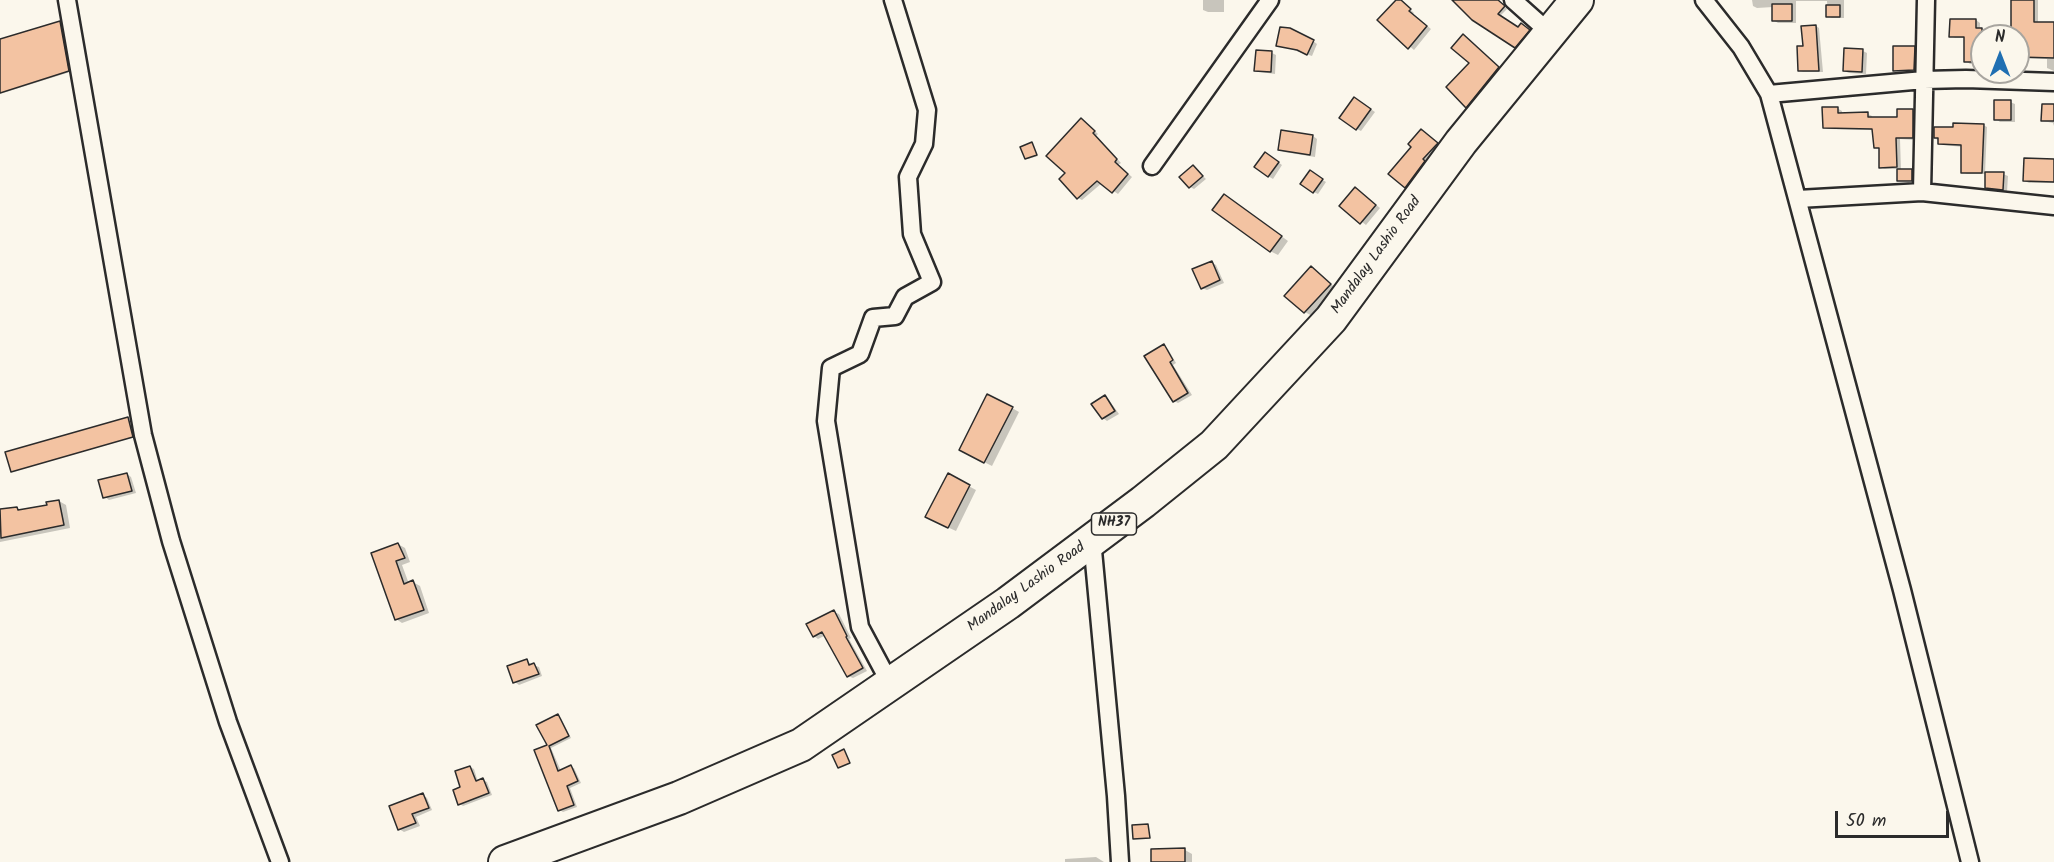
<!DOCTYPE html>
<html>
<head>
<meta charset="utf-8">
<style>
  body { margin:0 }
  #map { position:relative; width:2054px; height:862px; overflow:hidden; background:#fbf7ec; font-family:Kalam,sans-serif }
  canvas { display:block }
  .north { position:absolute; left:1970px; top:24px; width:60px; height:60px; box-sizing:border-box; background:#fbf7ec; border:2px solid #a8a59f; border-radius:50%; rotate:0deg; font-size:16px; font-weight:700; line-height:24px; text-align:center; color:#2b2b2b }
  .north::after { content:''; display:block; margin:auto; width:21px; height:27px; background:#1f6fb2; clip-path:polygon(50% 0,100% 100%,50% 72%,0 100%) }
  .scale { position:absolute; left:1835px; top:811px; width:114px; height:27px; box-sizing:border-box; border:3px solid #2b2b2b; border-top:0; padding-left:8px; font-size:18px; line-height:21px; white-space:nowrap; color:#2b2b2b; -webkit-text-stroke:4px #fbf7ec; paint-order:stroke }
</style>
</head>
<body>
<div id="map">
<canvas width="2054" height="862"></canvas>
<div class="north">N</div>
<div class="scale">50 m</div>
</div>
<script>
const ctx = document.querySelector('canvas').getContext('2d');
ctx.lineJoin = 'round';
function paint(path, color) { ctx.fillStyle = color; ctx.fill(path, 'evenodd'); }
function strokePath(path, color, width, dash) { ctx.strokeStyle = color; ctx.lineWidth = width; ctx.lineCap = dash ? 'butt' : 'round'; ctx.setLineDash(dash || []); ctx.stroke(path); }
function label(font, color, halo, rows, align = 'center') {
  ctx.font = font + ' Kalam,sans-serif'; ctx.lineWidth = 4.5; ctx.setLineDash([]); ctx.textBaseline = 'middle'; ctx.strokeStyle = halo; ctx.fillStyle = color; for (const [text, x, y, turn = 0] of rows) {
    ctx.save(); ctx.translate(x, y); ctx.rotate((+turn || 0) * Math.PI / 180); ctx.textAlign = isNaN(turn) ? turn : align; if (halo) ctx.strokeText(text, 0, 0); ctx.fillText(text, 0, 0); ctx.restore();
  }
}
paint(new Path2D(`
  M 1203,0 L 1224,0 L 1224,12 L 1208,12 L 1203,10 Z
  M 1398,0 L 1403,2 L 1414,13 L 1413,14 L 1431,29 L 1414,50 L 1379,20 Z
  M 1454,0 L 1497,0 L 1507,9 L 1500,16 L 1518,29 L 1525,27 L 1532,32 L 1519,49 L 1473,18 Z
  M 1752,0 L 1844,0 L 1844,18 L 1832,18 L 1828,16 L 1827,1 L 1796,1 L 1796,23 L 1778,23 L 1773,20 L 1773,7 L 1757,8 L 1753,6 Z
  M 2012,0 L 2038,0 L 2038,24 L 2054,23 L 2054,71 L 2047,68 L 2047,59 L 2018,58 L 2018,36 L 1982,36 L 1982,63 L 1970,64 L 1966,61 L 1965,38 L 1955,38 L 1951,36 L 1976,20 L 1980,23 L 1980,29 L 2013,29 Z
  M 60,22 L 70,72 L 0,94 L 0,41 Z
  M 1816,26 L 1819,28 L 1823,72 L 1803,72 L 1799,70 Z
  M 1468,39 L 1503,70 L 1471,109 L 1467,107 L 1471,63 Z
  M 1313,41 L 1317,44 L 1312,56 L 1278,45 Z
  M 1914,47 L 1919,50 L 1918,72 L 1899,72 L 1895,70 Z
  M 1257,51 L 1272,53 L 1276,55 L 1275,74 L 1260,72 L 1256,70 Z
  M 1863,51 L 1867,53 L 1866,74 L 1849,73 L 1844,71 Z
  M 1359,101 L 1375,112 L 1361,131 L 1357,129 Z
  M 2010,102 L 2015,104 L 2015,122 L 2000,122 L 1996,119 Z
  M 2054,106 L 2054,126 L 2053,123 L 2043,121 Z
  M 1837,108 L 1842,111 L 1842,114 L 1868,114 L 1872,116 L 1872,119 L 1898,119 L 1913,111 L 1917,113 L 1916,140 L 1900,139 L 1901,170 L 1913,171 L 1913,181 L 1900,181 L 1898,180 L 1898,169 L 1885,169 L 1880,167 L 1880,149 L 1876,147 L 1874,130 L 1828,129 L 1824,127 Z
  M 1086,123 L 1098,134 L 1096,136 L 1121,163 L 1118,165 L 1132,177 L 1118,194 L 1102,183 L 1082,200 L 1078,198 L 1067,173 Z
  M 1983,125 L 1987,127 L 1985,174 L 2003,174 L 2008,176 L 2007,192 L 1991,190 L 1987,187 L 1987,174 L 1967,174 L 1963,172 L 1963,147 L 1943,145 L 1935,138 Z
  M 1422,130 L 1441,146 L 1426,163 L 1428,165 L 1410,190 L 1406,187 L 1413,147 Z
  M 1283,131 L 1313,136 L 1317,139 L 1315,157 L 1284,152 L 1280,150 Z
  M 1032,144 L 1038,156 L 1028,159 L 1026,158 Z
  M 1270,156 L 1282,165 L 1273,179 L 1268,176 Z
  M 2054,160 L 2054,183 L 2029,183 L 2025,181 Z
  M 1193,167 L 1206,179 L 1194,189 L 1190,187 Z
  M 1310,172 L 1326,182 L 1318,194 L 1314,192 Z
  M 1360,192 L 1380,208 L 1366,225 L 1341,206 Z
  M 1232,200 L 1288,241 L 1278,255 L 1270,251 Z
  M 1211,262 L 1216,265 L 1224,283 L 1207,290 L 1202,288 Z
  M 1311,268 L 1337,289 L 1312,316 L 1305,312 Z
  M 1164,346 L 1168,349 L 1176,363 L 1173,365 L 1192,395 L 1178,403 L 1174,401 Z
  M 1105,397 L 1109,400 L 1119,414 L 1107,421 L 1103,418 Z
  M 1012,408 L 1019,412 L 992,466 L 968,454 Z
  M 127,419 L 134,437 L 12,471 Z
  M 127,474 L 131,477 L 136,493 L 109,500 L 105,497 Z
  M 948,475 L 976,490 L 956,531 L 934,521 Z
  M 59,501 L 66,505 L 70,528 L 0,542 L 0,511 L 17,508 L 21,511 L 48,506 Z
  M 398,544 L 405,548 L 410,562 L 402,565 L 409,584 L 413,582 L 420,586 L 429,613 L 402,623 L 396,619 L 373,554 Z
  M 834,612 L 839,614 L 851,638 L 849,639 L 867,671 L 853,678 L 848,676 L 826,635 L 818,639 L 814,636 Z
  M 526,660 L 532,665 L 539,667 L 542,676 L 519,685 L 515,682 Z
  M 557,716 L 561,718 L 571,738 L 551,748 L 561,771 L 571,767 L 574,768 L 581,783 L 570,788 L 577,807 L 563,812 L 560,810 L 536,751 L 549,746 Z
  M 470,767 L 474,769 L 478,782 L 483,780 L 487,782 L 492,795 L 463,806 L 460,804 L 462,788 Z
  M 423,795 L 427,798 L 432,810 L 416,817 L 420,826 L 404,832 L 399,829 Z
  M 1185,850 L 1192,854 L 1192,862 L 1153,862 Z
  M 1096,857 L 1104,862 L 1065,862 L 1065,859 Z`), '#0003');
const building = new Path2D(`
  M 1396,0 L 1401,0 L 1411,9 L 1409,11 L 1427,26 L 1408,49 L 1377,20 Z
  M 1452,0 L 1498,0 L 1505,6 L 1498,14 L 1518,27 L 1521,23 L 1530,30 L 1515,48 L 1472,20 Z
  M 2011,0 L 2034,0 L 2034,22 L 2054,22 L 2054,58 L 2018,57 L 2018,36 L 2011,36 Z
  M 1772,4 L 1792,4 L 1792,21 L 1772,21 Z
  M 1826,5 L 1840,5 L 1840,17 L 1826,17 Z
  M 1950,19 L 1976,19 L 1976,28 L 1982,28 L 1982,62 L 1964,62 L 1964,37 L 1949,37 Z
  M 60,21 L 69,71 L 0,93 L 0,39 Z
  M 1816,25 L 1819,71 L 1798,71 L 1797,46 L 1803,46 L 1801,26 Z
  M 1280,27 L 1290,28 L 1314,40 L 1307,55 L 1297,50 L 1276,46 Z
  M 1463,34 L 1499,67 L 1466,108 L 1446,87 L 1469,63 L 1451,48 Z
  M 1893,46 L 1915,46 L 1914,70 L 1893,71 Z
  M 1844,48 L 1863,49 L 1862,72 L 1843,71 Z
  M 1256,50 L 1272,51 L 1271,72 L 1254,71 Z
  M 1354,97 L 1371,109 L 1356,130 L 1339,118 Z
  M 1994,100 L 2011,100 L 2011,120 L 1994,120 Z
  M 2042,104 L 2054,104 L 2054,121 L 2041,121 Z
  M 1822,107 L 1838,107 L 1838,113 L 1868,112 L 1868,117 L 1897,117 L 1897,109 L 1913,109 L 1913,138 L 1896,138 L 1897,167 L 1879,168 L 1879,148 L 1874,148 L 1872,129 L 1823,128 Z
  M 1081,118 L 1095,131 L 1093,133 L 1117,159 L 1115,162 L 1128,174 L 1112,193 L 1097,181 L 1077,199 L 1059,179 L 1065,173 L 1046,156 Z
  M 1953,123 L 1984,124 L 1982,173 L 1961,173 L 1961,145 L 1938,144 L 1938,138 L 1934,138 L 1934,127 L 1953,127 Z
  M 1421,129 L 1438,143 L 1423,159 L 1425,161 L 1405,188 L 1388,174 L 1411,147 L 1408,144 Z
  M 1281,130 L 1313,135 L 1310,155 L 1278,150 Z
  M 1032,142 L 1037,155 L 1025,159 L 1020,147 Z
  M 1265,152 L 1279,162 L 1268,177 L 1254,167 Z
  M 2024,158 L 2054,159 L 2054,182 L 2023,181 Z
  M 1193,165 L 1203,176 L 1189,188 L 1179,177 Z
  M 1897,169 L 1912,169 L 1912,181 L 1897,181 Z
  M 1310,170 L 1323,179 L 1313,193 L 1300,184 Z
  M 1985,172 L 2004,172 L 2003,190 L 1985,188 Z
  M 1355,187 L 1376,205 L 1360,224 L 1339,206 Z
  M 1224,194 L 1282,236 L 1270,252 L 1212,210 Z
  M 1212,261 L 1220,280 L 1201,289 L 1192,269 Z
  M 1311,266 L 1331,284 L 1304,313 L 1284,296 Z
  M 1164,344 L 1173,360 L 1170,362 L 1188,393 L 1173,402 L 1144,356 Z
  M 987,394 L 1013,407 L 984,463 L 959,450 Z
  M 1105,395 L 1115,411 L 1102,419 L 1091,404 Z
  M 128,417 L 133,437 L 11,472 L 5,452 Z
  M 127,473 L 132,491 L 103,498 L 98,480 Z
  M 948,473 L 970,485 L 948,528 L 925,517 Z
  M 59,500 L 64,525 L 1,538 L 0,509 L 17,507 L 18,510 L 47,505 L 46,502 Z
  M 398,543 L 405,558 L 396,561 L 404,584 L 413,580 L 424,610 L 395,620 L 371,553 Z
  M 834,610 L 847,636 L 846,637 L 863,668 L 847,677 L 822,632 L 813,637 L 806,624 Z
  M 527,659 L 529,665 L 534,663 L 539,674 L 513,683 L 507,666 Z
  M 558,714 L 569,736 L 549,746 L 558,771 L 571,765 L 578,781 L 567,786 L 574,805 L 558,811 L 534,750 L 547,745 L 536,725 Z
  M 844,749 L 850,763 L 838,768 L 832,755 Z
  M 470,766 L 476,781 L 483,778 L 489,793 L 458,805 L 453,790 L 460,787 L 455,771 Z
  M 423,793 L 429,808 L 412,814 L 416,823 L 398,830 L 389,806 Z
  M 1148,824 L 1150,838 L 1133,839 L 1132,825 Z
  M 1185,848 L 1185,862 L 1151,862 L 1151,849 Z`);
paint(building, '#f3c3a2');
strokePath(building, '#2b2b2b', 1.5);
const street = new Path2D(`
  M 67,0 L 143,435 L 171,541 L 228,722 L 280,862
  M 1513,0 L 1550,33
  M 1704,0 L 1741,47 L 1769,94 L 1902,590 L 1970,862
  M 1769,94 L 1924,80 L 1966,79 L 2054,82
  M 1152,166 L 1270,0
  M 1922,192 L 1926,0
  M 1798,199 L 1922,192 L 2054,206
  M 1092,540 L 1116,796 L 1120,862
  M 891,685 L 860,627 L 826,421 L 831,368 L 860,354 L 873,318 L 895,316 L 905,297 L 932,282 L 912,234 L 908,177 L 924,144 L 927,110 L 893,0`);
const highway = new Path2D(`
  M 505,862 L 679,798 L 801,745 L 1008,603 L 1143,502 L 1214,445 L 1331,319 L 1461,142 L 1577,0`);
strokePath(street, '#2b2b2b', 21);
strokePath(highway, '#2b2b2b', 36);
strokePath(street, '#fbf7ec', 16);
strokePath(highway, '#fbf7ec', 32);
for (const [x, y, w] of [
  [1114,524,45]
]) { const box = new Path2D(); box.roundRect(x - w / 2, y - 11, w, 22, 4.5); ctx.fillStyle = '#fbf7ec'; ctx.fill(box); strokePath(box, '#2b2b2b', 1.5); }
label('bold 14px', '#2b2b2b', null, [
  ["NH37",1114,524]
]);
label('15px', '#2b2b2b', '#fbf7ec', [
  ["Mandalay Lashio Road",1377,256,-54],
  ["Mandalay Lashio Road",1027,588,-36]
]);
</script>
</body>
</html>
